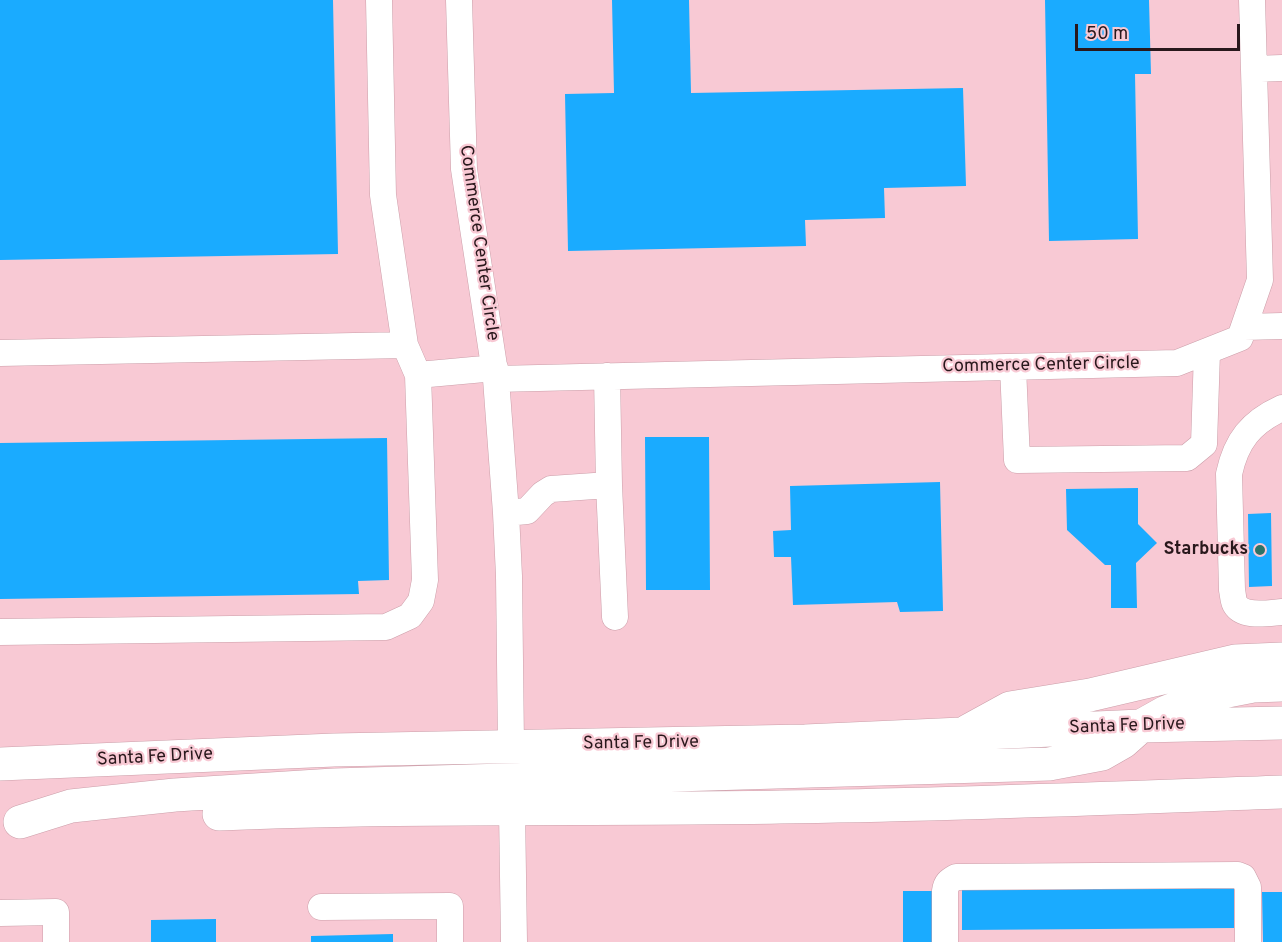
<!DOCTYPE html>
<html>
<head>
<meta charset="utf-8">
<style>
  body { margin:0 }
  #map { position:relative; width:1282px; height:942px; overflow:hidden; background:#f8c9d4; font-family:Overpass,sans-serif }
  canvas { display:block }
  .scale { position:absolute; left:1075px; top:24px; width:165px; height:27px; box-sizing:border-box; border:3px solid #29181c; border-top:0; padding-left:8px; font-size:18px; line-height:21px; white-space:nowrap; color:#29181c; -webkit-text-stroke:4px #f8c9d4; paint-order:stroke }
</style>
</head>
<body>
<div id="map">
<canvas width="1282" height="942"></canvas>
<div class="scale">50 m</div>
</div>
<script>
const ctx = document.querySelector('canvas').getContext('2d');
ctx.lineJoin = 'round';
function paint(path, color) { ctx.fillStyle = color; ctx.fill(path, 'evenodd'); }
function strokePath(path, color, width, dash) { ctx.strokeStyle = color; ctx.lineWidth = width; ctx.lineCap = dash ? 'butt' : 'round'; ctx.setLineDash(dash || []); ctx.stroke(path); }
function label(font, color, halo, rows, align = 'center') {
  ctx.font = font + ' Overpass,sans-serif'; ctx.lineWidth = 4.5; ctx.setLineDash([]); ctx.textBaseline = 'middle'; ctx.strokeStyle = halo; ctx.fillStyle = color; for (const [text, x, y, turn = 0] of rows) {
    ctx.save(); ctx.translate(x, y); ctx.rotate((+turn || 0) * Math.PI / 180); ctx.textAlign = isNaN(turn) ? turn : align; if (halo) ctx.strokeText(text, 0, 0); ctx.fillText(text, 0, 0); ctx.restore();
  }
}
paint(new Path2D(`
  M 0,0 L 333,0 L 338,254 L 0,260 Z
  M 612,0 L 689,0 L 691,93 L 963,88 L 966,186 L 884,188 L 885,218 L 805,220 L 806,246 L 568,251 L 565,94 L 614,93 Z
  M 1045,0 L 1149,0 L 1151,74 L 1135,74 L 1138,239 L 1049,241 Z
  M 645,437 L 709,437 L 710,590 L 646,590 Z
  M 387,438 L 389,580 L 358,581 L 359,594 L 0,599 L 0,443 Z
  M 940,482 L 943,611 L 900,612 L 897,602 L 793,605 L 791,557 L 774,557 L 773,531 L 791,530 L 790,486 Z
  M 1138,488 L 1138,524 L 1157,543 L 1136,563 L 1137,608 L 1111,608 L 1111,565 L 1105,565 L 1067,530 L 1066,489 Z
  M 1271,513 L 1272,586 L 1249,587 L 1248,514 Z
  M 1234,887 L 1234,928 L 962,930 L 962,889 Z
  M 903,891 L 932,891 L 932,942 L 903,942 Z
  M 1262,892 L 1282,892 L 1282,942 L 1263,942 Z
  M 216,919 L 216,942 L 151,942 L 151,920 Z
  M 393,934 L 393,942 L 311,942 L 311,936 Z`), '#1aabff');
const minor = new Path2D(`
  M 459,0 L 464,169 L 496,379 L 506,513 L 509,576 L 511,746
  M 1254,69 L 1282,68
  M 1244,327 L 1282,326
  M 0,353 L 405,345
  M 1013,367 L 1017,460 L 1187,458 L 1204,444 L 1207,352
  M 418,375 L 495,368
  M 496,379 L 1177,363 L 1240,338 L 1260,280 L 1252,0
  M 1282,408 C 1251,422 1236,441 1229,474 L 1232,590 C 1233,594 1233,600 1235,604 C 1243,618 1268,613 1282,612
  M 609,485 L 615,617
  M 506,513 L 527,511 L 543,494 L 551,489 L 609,485 L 607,376
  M 0,632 L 386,627 L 410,616 L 421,601 L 425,580 L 418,375 L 405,345 L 383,195 L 379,0
  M 512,809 L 514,942
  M 321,907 L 450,906 L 450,942
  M 0,913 L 56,912 L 56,942
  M 945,942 L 945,891 C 946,883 949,881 956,877 L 1238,875 L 1243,877 L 1248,887 L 1248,942`);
const highway = new Path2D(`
  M 968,731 L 1010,708 L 1090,695 L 1235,661 L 1282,659
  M 0,764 L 334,750 L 805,741 L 1141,726 L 1282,723
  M 219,814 C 406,806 593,810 780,807 C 947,805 1115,798 1282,792
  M 20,822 L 71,806 L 175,795 L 334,785 L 1049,764 L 1102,754 L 1123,742 L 1141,726 L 1166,712 L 1212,694 L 1253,686 L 1282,685`);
strokePath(minor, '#cb9ea9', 27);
strokePath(highway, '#cb9ea9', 34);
strokePath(minor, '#fff', 26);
strokePath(highway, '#fff', 33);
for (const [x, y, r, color] of [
  [1260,550,6,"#2c7368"]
]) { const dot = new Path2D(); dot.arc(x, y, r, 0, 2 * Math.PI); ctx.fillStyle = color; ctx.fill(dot); strokePath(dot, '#f8c9d4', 2); }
label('18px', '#29181c', '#f8c9d4', [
  ["Commerce Center Circle",478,243,82],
  ["Commerce Center Circle",1041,366,-1],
  ["Santa Fe Drive",1127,727,-2],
  ["Santa Fe Drive",641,744,-1],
  ["Santa Fe Drive",155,758,-3]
]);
label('bold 18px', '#29181c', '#f8c9d4', [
  ["Starbucks",1248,550]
], 'right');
</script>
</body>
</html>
